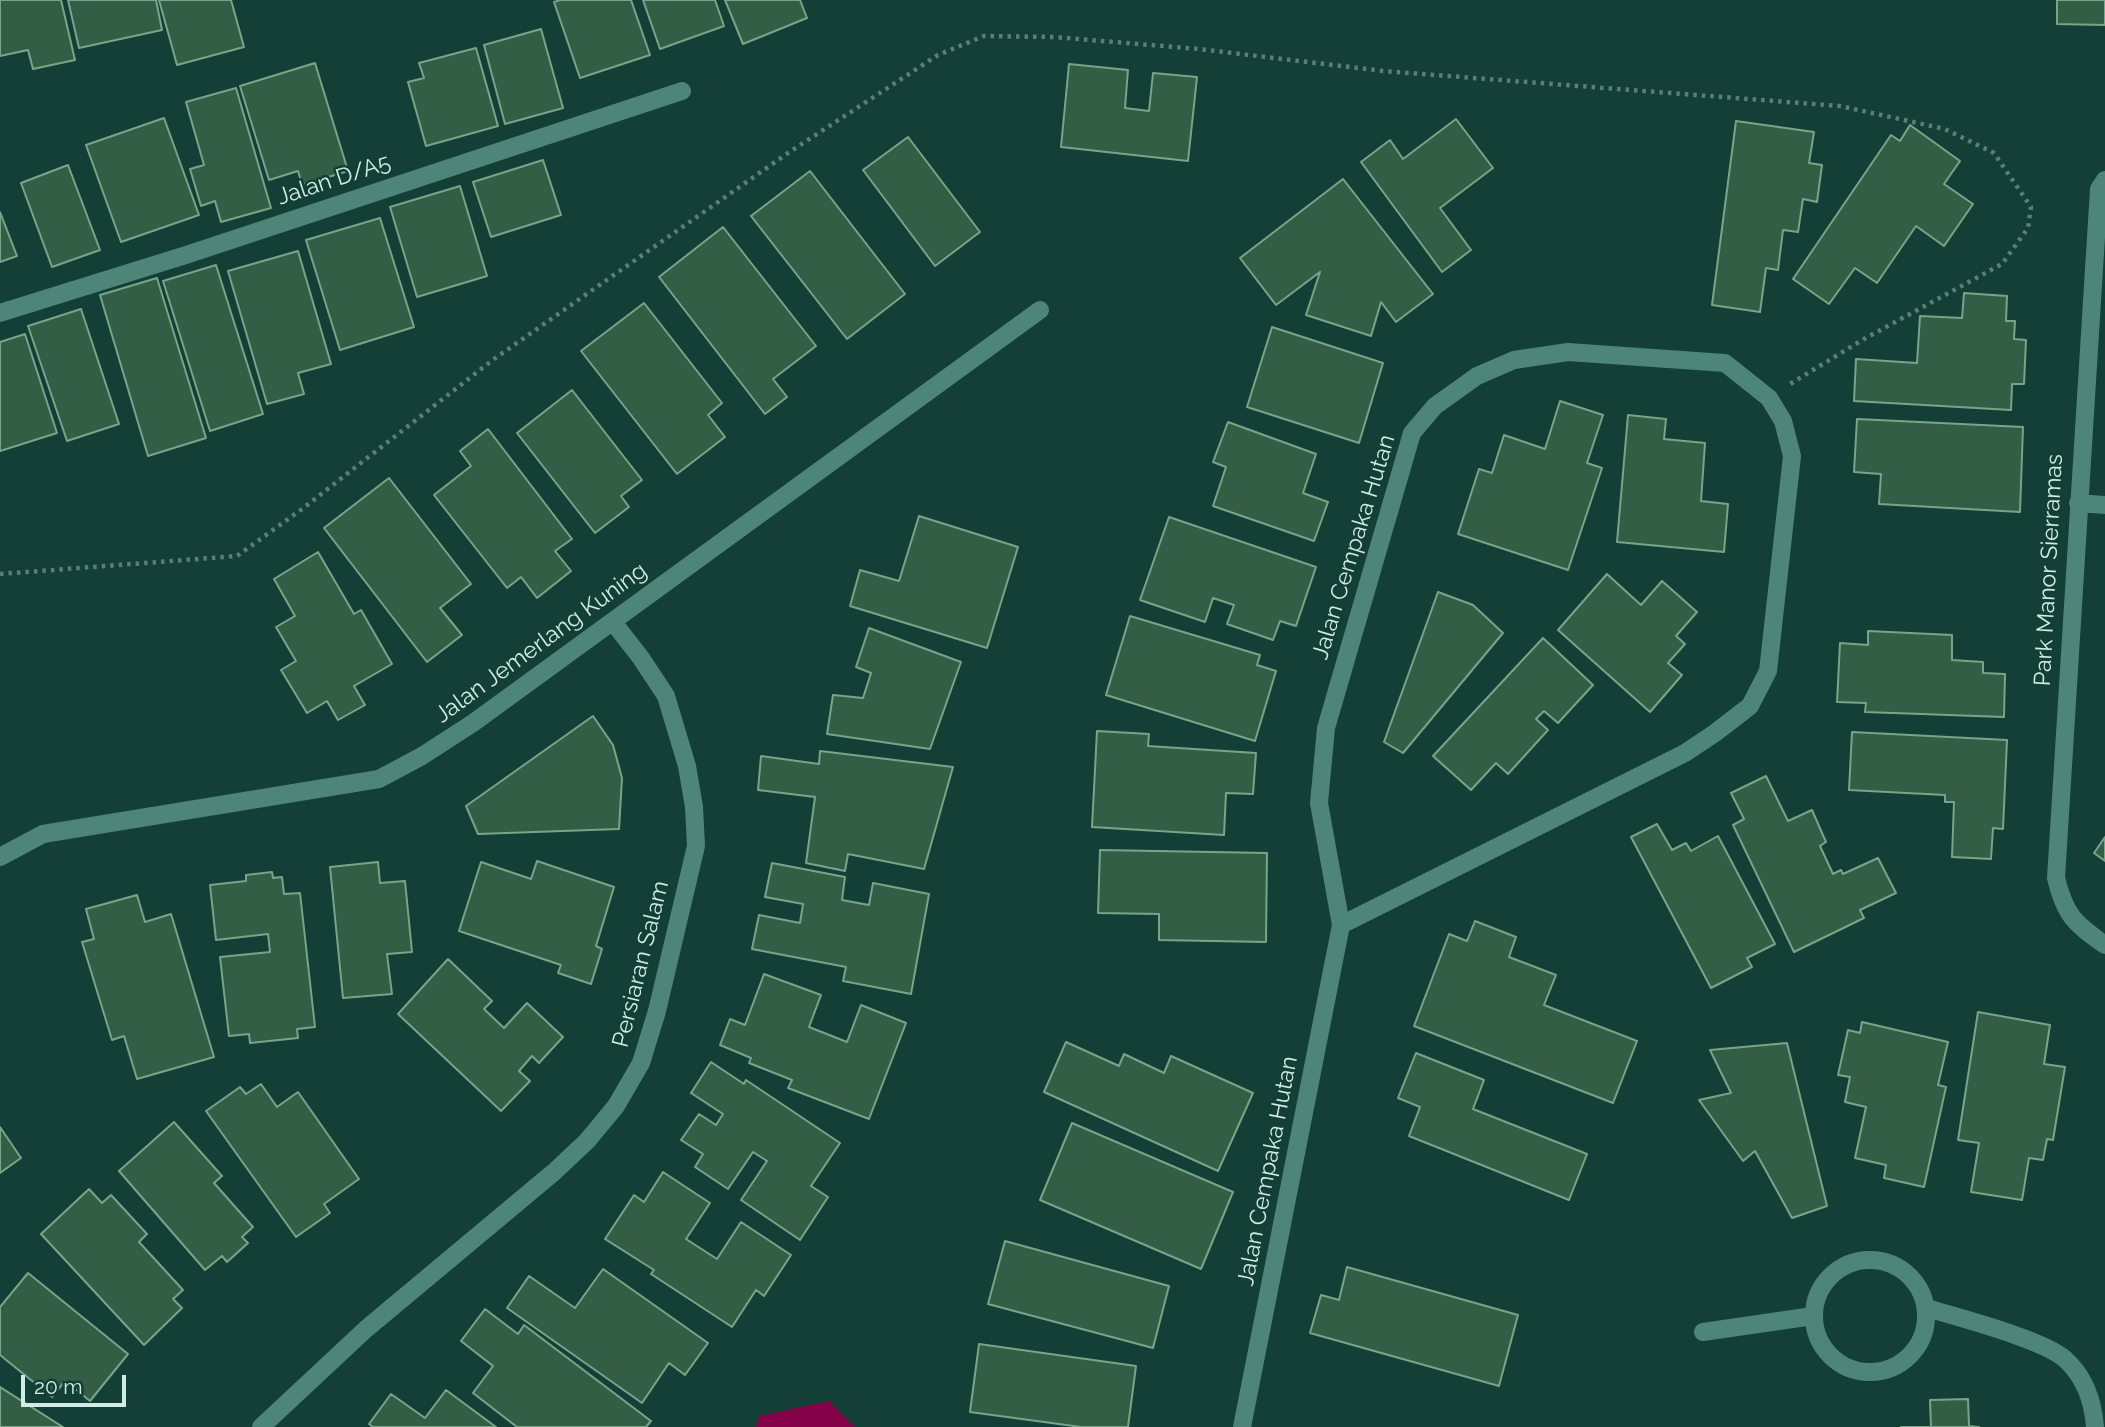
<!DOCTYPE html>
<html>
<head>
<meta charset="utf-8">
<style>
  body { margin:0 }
  #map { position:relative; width:2105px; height:1427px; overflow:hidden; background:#133f36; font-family:Raleway,sans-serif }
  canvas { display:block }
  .scale { position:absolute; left:21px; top:1375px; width:105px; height:32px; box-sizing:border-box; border:4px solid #d0ede5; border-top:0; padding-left:9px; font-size:21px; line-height:24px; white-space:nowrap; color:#d0ede5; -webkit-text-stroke:5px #133f36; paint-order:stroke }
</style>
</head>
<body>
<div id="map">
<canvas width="2105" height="1427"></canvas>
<div class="scale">20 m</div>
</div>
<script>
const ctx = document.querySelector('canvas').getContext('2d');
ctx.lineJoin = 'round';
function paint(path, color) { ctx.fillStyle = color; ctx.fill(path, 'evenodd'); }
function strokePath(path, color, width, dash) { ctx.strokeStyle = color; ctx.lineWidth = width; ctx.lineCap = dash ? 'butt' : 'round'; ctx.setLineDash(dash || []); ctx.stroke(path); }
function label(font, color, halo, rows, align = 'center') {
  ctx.font = font + ' Raleway,sans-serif'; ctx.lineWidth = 5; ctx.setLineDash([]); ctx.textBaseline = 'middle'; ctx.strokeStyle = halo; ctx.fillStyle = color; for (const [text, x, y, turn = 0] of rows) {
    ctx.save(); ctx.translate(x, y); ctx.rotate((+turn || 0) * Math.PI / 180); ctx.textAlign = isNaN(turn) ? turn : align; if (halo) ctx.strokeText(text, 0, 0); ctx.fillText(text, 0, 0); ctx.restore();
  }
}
paint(new Path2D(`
  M 829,1401 L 855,1427 L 756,1427 L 759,1416 Z`), '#850148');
const building = new Path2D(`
  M 0,0 L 61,0 L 75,60 L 33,69 L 28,50 L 0,56 Z
  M 68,0 L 156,0 L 162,30 L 79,48 Z
  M 159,0 L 231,0 L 244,47 L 177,65 Z
  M 560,0 L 631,0 L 650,55 L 580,78 L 554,2 Z
  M 643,0 L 715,0 L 724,26 L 660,49 Z
  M 725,0 L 800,0 L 807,18 L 743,44 Z
  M 2057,0 L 2105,0 L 2105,25 L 2057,24 Z
  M 541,29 L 563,108 L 505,124 L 484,45 Z
  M 476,48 L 498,126 L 426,146 L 408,82 L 424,78 L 419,63 Z
  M 315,63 L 348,171 L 302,185 L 298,171 L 269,180 L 240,86 Z
  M 1069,64 L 1128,70 L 1125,108 L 1149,111 L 1153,73 L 1197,77 L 1188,161 L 1061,147 Z
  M 236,88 L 271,208 L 221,222 L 215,201 L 201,206 L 190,169 L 204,165 L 186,102 Z
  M 164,118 L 199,215 L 121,242 L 86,145 Z
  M 1456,119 L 1493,168 L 1440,208 L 1471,250 L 1442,272 L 1361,162 L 1390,140 L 1403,159 Z
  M 1736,121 L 1814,132 L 1809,163 L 1822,165 L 1817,202 L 1803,199 L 1798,232 L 1783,230 L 1778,270 L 1766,268 L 1760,312 L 1712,305 Z
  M 1910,125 L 1960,161 L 1944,184 L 1973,204 L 1944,246 L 1916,226 L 1877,283 L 1855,268 L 1829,304 L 1793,279 L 1891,135 L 1900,141 Z
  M 908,137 L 980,232 L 935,266 L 863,170 Z
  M 543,160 L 561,215 L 491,237 L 473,182 Z
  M 68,165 L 100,250 L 52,267 L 21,183 Z
  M 810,171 L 905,294 L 847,339 L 751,216 Z
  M 1343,179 L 1433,294 L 1396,322 L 1381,302 L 1371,336 L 1306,315 L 1320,272 L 1276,305 L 1240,258 Z
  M 460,186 L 487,276 L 417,297 L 390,207 Z
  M 0,212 L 17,256 L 0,262 Z
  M 380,218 L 414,327 L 340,350 L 306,240 Z
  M 723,227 L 816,346 L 773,379 L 787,397 L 765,414 L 659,277 Z
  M 298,251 L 331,364 L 298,373 L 304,394 L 267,404 L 228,271 Z
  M 216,265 L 263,414 L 210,431 L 163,281 Z
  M 157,278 L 206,438 L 148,456 L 100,295 Z
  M 1964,293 L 2007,296 L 2006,321 L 2015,321 L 2014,339 L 2026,340 L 2024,384 L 2012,384 L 2011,410 L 1854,401 L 1856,359 L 1917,363 L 1920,316 L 1962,318 Z
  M 644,303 L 722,403 L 708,415 L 725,437 L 677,474 L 581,351 Z
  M 81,309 L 119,424 L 67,441 L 28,326 Z
  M 1272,327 L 1383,363 L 1359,443 L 1247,407 Z
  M 25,334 L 57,433 L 0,451 L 0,342 Z
  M 572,390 L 642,480 L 621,496 L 629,507 L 595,533 L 517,433 Z
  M 1560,401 L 1603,415 L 1587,463 L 1602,468 L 1568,570 L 1458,534 L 1479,469 L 1492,473 L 1504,435 L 1545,449 Z
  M 1628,415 L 1666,419 L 1664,439 L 1705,443 L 1701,501 L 1728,504 L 1724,552 L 1617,542 Z
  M 1857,419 L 2023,427 L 2020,512 L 1879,504 L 1881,474 L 1854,472 Z
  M 1228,422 L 1316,454 L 1303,493 L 1328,502 L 1314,541 L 1213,506 L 1226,467 L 1213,462 Z
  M 488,429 L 572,539 L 555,551 L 571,571 L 537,598 L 521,577 L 507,588 L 434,495 L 471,466 L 460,451 Z
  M 389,478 L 471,584 L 440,608 L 462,635 L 427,662 L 324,528 Z
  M 919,516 L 1018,547 L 987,648 L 850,606 L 860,570 L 899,581 Z
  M 1169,517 L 1316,567 L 1296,626 L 1280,621 L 1273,640 L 1227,624 L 1234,605 L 1213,598 L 1205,622 L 1140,600 Z
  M 318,552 L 354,614 L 361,610 L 392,664 L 354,686 L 365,705 L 338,720 L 327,701 L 307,713 L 281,670 L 296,661 L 276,627 L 295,616 L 274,579 Z
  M 1607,574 L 1641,605 L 1662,581 L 1697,612 L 1676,636 L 1685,644 L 1668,663 L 1682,675 L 1650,712 L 1558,630 Z
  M 1438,592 L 1473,605 L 1503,633 L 1403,753 L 1384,742 Z
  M 1130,616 L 1260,655 L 1257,665 L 1276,671 L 1255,741 L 1106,695 Z
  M 869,628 L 961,662 L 930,749 L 827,734 L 833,695 L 863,698 L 871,673 L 856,667 Z
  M 1868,631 L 1952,635 L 1952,660 L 1983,662 L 1983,673 L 2005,674 L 2004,717 L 1865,712 L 1866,703 L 1837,702 L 1840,643 L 1868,645 Z
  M 1543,638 L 1593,685 L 1558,723 L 1544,711 L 1536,719 L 1548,730 L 1508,774 L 1496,763 L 1471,790 L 1433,756 Z
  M 593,716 L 613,745 L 622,778 L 619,829 L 478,834 L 466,806 Z
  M 1097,731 L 1149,734 L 1148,746 L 1256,753 L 1253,794 L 1226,793 L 1224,835 L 1092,827 Z
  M 1852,732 L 2007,740 L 2003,829 L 1993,828 L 1991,859 L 1952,857 L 1954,802 L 1945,802 L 1945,795 L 1849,790 Z
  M 820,751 L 953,767 L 924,869 L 848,854 L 845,871 L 806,863 L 815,797 L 758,790 L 761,756 L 819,764 Z
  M 1766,776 L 1788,821 L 1812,810 L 1826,842 L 1820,846 L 1833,874 L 1841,870 L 1843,874 L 1878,858 L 1896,893 L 1860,910 L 1864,918 L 1794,952 L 1733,825 L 1744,819 L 1731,793 Z
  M 1657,824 L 1672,850 L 1686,843 L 1691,851 L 1718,836 L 1775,944 L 1747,958 L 1752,967 L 1711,988 L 1631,837 Z
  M 2105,837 L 2105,861 L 2094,853 Z
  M 1100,850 L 1267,853 L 1266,942 L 1159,940 L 1159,914 L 1098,913 Z
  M 537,861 L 614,887 L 596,946 L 602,949 L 591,984 L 558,973 L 561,965 L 459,931 L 481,862 L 531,879 Z
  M 378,862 L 380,883 L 405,881 L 412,952 L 387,954 L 392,994 L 343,998 L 330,867 Z
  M 772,863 L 845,877 L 842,900 L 869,905 L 873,883 L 929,894 L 911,994 L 843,981 L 846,967 L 752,949 L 759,915 L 800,923 L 803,904 L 765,897 Z
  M 272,872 L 273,878 L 282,877 L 284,894 L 300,893 L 315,1027 L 297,1029 L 298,1038 L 250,1043 L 249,1034 L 229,1036 L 220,957 L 270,952 L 268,934 L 216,940 L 210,885 L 246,881 L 246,875 Z
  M 137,895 L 145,922 L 171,914 L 214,1057 L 137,1079 L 124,1036 L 112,1040 L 82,942 L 94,939 L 86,909 Z
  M 1475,921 L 1516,937 L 1509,957 L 1556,975 L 1544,1005 L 1637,1041 L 1613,1103 L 1414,1026 L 1449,934 L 1467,941 Z
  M 448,959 L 492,1001 L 484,1009 L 504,1028 L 527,1003 L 563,1037 L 539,1063 L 532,1056 L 519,1071 L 530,1081 L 501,1111 L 398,1014 Z
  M 764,974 L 821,995 L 809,1027 L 847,1042 L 861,1005 L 906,1023 L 869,1119 L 788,1088 L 792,1080 L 749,1063 L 751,1058 L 720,1045 L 730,1019 L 745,1025 Z
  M 1978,1012 L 2050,1025 L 2044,1064 L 2065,1067 L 2053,1140 L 2047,1139 L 2043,1160 L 2029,1158 L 2022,1200 L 1971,1192 L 1979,1143 L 1958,1140 Z
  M 1862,1022 L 1948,1042 L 1938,1085 L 1946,1087 L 1924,1187 L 1884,1178 L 1886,1165 L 1855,1158 L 1866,1107 L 1845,1102 L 1850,1077 L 1838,1075 L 1848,1030 L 1860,1033 Z
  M 1066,1042 L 1119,1066 L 1124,1054 L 1164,1073 L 1171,1056 L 1253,1093 L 1218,1171 L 1044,1092 Z
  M 1787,1043 L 1827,1206 L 1792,1218 L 1755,1151 L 1743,1161 L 1699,1100 L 1731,1093 L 1710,1050 Z
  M 1416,1053 L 1484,1080 L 1473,1109 L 1587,1154 L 1569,1200 L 1409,1136 L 1420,1107 L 1398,1098 Z
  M 711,1062 L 744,1084 L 746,1080 L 840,1143 L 811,1186 L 828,1197 L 800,1240 L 741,1200 L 767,1161 L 753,1152 L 728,1189 L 695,1167 L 703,1154 L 681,1140 L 699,1114 L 716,1125 L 723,1114 L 691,1093 Z
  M 261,1084 L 277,1107 L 298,1092 L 359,1179 L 324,1204 L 330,1213 L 296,1237 L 206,1111 L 240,1087 L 246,1094 Z
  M 174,1122 L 222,1176 L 214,1183 L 253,1227 L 242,1237 L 248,1243 L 227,1262 L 222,1256 L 205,1270 L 119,1171 Z
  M 1072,1123 L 1233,1192 L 1201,1269 L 1040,1200 Z
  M 0,1127 L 21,1158 L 0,1173 Z
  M 663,1172 L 710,1203 L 686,1239 L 717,1259 L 741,1222 L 791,1255 L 764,1296 L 756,1290 L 732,1327 L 651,1274 L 654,1270 L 605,1239 L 634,1195 L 644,1202 Z
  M 89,1189 L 102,1203 L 111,1195 L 147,1234 L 139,1242 L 183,1290 L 173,1299 L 182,1308 L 144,1345 L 41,1234 Z
  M 1005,1241 L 1169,1286 L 1153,1348 L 988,1304 Z
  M 1347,1267 L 1518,1315 L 1499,1386 L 1310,1333 L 1321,1295 L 1339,1300 Z
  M 603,1269 L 708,1343 L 685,1375 L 669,1363 L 642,1403 L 507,1308 L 529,1276 L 575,1308 Z
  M 28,1273 L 128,1354 L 90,1401 L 65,1381 L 52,1397 L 0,1355 L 0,1307 Z
  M 485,1309 L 518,1334 L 524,1325 L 651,1421 L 646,1427 L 517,1427 L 473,1393 L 493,1366 L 461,1341 Z
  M 979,1344 L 1136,1366 L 1128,1427 L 1081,1427 L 970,1412 Z
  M 0,1387 L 63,1427 L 0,1427 Z
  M 446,1390 L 496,1427 L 373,1427 L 369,1424 L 391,1394 L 425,1418 Z
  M 1968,1399 L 1969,1426 L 1979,1427 L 1901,1427 L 1931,1427 L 1930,1400 Z`);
paint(building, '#335e45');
strokePath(building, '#78a58a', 2);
strokePath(new Path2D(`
  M 0,574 L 237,556 L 302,509 L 494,359 L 788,153 L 938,55 L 984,36 L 1054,37 L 1199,49 L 1383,71 L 1840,106 L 1945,129 L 1994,153 L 2031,207 L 2028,228 L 2002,264 L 1864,339 L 1790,384`), '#597f77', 4.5, [3.5, 5]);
strokePath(new Path2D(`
  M 2105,180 L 2099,189 L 2056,878 C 2065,915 2074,923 2105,945
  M 0,313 L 186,255 L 682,91
  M 2078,503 L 2105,505
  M 0,857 L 43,834 L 379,779 L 422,756 L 473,723 L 1040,310
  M1814 1316a56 56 0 1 1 112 0a56 56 0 1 1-112 0Z
  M 1927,1308 C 1959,1318 2042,1339 2065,1359 C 2085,1377 2093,1401 2095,1427
  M 1703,1332 L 1813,1316
  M 261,1427 L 366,1329 L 554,1172 L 587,1141 L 616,1106 L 641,1063 L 657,1011 L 696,846 L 694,807 L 687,766 L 666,696 L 641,658 L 613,622
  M 1242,1427 L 1341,925 L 1319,803 L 1326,728 L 1412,433 L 1435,406 L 1477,376 L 1514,360 L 1568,352 L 1725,363 L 1769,398 L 1783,421 L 1792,456 L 1768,671 L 1750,706 L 1715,733 L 1685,753 L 1341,925`), '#4d8679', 18);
label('23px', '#d0ede5', '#133f36', [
  ["Jalan D/A5",334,180,-18],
  ["Jalan Cempaka Hutan",1354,547,-73],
  ["Park Manor Sierramas",2049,570,-87],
  ["Jalan Jemerlang Kuning",541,643,-36],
  ["Persiaran Salam",641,964,-76],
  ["Jalan Cempaka Hutan",1268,1171,-79]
]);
</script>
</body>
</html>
